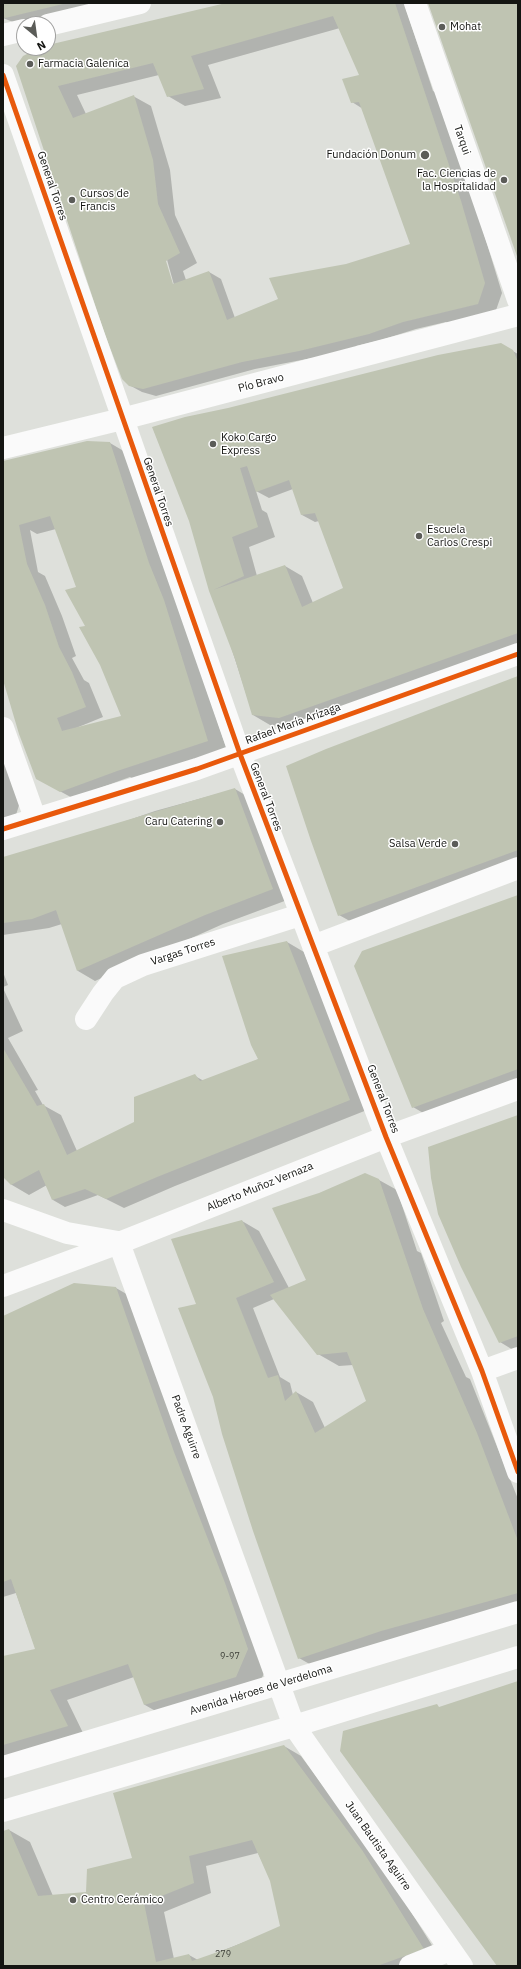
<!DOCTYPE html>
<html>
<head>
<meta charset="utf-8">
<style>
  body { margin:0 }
  #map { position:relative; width:521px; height:1969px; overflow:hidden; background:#dee0db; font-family:"IBM Plex Sans",sans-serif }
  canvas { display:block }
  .frame { position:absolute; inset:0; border:4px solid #141512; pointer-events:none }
  .north { position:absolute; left:16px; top:16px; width:40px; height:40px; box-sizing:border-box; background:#fff; border:1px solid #a1a1a0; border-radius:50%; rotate:151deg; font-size:11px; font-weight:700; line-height:16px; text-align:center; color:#141512 }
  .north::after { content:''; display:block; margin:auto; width:14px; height:18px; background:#5b5c58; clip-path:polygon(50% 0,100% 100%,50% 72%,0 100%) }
</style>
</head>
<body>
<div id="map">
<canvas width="521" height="1969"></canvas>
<div class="frame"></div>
<div class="north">N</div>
</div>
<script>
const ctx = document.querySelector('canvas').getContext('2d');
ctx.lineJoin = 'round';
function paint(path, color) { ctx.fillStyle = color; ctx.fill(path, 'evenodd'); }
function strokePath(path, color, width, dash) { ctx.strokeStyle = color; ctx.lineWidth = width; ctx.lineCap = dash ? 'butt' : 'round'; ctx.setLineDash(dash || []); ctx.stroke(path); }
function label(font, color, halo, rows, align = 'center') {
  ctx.font = font + ' "IBM Plex Sans",sans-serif'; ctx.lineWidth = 3; ctx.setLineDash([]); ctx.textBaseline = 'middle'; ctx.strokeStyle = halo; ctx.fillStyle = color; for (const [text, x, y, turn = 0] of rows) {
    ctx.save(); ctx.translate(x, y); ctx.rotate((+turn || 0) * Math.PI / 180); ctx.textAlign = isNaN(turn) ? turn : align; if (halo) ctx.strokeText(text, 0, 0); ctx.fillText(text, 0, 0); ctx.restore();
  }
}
paint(new Path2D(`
  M 3,3 L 116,3 L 18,24 L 3,18 Z
  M 230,3 L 404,3 L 433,91 L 442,96 L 502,293 L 495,313 L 451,325 L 446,322 L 416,329 L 381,340 L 356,346 L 357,349 L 317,360 L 312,358 L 255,369 L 156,396 L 142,392 L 129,385 L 48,46 ZM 340,28 L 361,75 L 352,102 L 363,109 L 412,246 L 346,265 L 278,300 L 235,318 L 221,279 L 209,272 L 186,280 L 183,271 L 197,263 L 175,215 L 170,170 L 151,106 L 133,96 L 86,114 L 77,95 L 159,75 L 168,96 L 185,106 L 221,98 L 208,65 ZM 166,256 L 174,285 L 172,285 L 164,257 Z
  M 500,344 L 518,354 L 518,649 L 297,727 L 270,725 L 253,715 L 190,520 L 153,428 ZM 293,489 L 302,515 L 315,522 L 319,521 L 345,589 L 313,603 L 302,576 L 285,566 L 257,576 L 249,547 L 275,537 L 267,513 L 262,510 L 256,491 L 269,498 Z
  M 110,443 L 127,453 L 228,753 L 139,782 L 130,777 L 97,789 L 78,801 L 54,788 L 3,677 L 3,462 ZM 56,529 L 77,587 L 86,626 L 122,717 L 76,728 L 103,717 L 89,683 L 84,680 L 72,658 L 76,656 L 62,616 L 45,576 L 38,572 L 30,530 L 37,534 Z
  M 518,677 L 518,865 L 357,925 L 339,915 Z
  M 3,745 L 20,802 L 16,815 L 3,828 Z
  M 235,789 L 252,799 L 290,899 L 223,924 L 95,981 L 78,971 L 62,924 L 49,928 L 3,935 L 3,858 L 97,831 L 155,811 Z
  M 518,896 L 518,1079 L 430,1117 L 413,1107 Z
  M 287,942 L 304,952 L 367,1110 L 175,1186 L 124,1208 L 98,1195 L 65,1207 L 53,1200 L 47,1185 L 29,1195 L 12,1185 L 3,1176 L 3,988 L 23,1031 L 8,1038 L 38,1090 L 35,1091 L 43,1105 L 61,1115 L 77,1151 L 135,1123 L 195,1076 L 204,1081 L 259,1059 Z
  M 3,972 L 8,985 L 3,987 Z
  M 518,1117 L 518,1353 L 500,1342 Z
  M 379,1180 L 397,1190 L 417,1251 L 421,1253 L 444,1321 L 441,1323 L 466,1377 L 470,1379 L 518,1499 L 518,1610 L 320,1670 L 299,1658 L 198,1305 L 242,1221 L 259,1231 L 289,1288 L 307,1280 ZM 274,1299 L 318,1354 L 339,1366 L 353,1365 L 367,1401 L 325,1428 L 313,1402 L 296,1392 L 293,1395 L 290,1383 L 280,1377 L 253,1308 Z
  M 116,1288 L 137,1300 L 269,1662 L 257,1689 L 166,1717 L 145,1705 L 134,1677 L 67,1700 L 84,1735 L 3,1762 L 3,1657 L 36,1650 L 16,1593 L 3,1597 L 3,1317 Z
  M 284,1746 L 301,1756 L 379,1861 L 440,1958 L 420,1966 L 3,1966 L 3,1832 L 9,1830 L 30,1842 L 53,1896 L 87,1893 ZM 258,1853 L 271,1881 L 283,1927 L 198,1960 L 189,1955 L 174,1959 L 164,1912 L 211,1893 L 206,1866 Z`), '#0003');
paint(new Path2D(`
  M 3,3 L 67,3 L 5,18 L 3,17 Z
  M 226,3 L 395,3 L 461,201 L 485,283 L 478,304 L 403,322 L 369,334 L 299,351 L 242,362 L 143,389 L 129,386 L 122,379 L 104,332 L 16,66 L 23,56 L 39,48 L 48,48 L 48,45 ZM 333,16 L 359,75 L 342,79 L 351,103 L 359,102 L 410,244 L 346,264 L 269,278 L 278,299 L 227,320 L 209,271 L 173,284 L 166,261 L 180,253 L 158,204 L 153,160 L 134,95 L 73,118 L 58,86 L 153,63 L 167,97 L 204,89 L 191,56 Z
  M 428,3 L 518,3 L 518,259 Z
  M 501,343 L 513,350 L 518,362 L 518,633 L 279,718 L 252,715 L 235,659 L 209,591 L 189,521 L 152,427 L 185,417 L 228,408 L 438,355 ZM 247,466 L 256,492 L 289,480 L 301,515 L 315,513 L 343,588 L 302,607 L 285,565 L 213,590 L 244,576 L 232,537 L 258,527 L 240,468 Z
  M 87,441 L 110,442 L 149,563 L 164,600 L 208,741 L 117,771 L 60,792 L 36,779 L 19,734 L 3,680 L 3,461 ZM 50,516 L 76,587 L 65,590 L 85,626 L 79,627 L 100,665 L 121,716 L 62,731 L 57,718 L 86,707 L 72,672 L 59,647 L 45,605 L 27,564 L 19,525 Z
  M 518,676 L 518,850 L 338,916 L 311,841 L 286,766 L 326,749 Z
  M 235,788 L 273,889 L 205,915 L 77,971 L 56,910 L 32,919 L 3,923 L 3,857 Z
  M 518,895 L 518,1069 L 412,1108 L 354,966 L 362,951 Z
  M 287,941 L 350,1100 L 157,1177 L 106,1199 L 85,1189 L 52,1200 L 39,1170 L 11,1185 L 3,1177 L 3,1048 L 37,1106 L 44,1104 L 67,1155 L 134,1122 L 134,1097 L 195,1074 L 200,1081 L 258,1059 L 251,1045 L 222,956 Z
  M 518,1115 L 518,1336 L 499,1343 L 461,1267 L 438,1214 L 431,1178 L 428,1147 Z
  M 365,1173 L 379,1179 L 423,1309 L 477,1433 L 518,1541 L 518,1593 L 381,1631 L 298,1659 L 253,1531 L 222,1434 L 213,1397 L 178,1308 L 196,1304 L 171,1239 L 242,1220 L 274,1282 L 236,1298 L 268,1378 L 278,1375 L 285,1401 L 296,1391 L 315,1433 L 366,1401 L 347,1352 L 317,1355 L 270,1295 L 306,1280 L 272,1208 L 319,1193 Z
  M 74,1283 L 116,1287 L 174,1452 L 225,1583 L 248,1649 L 236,1677 L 144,1705 L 128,1664 L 50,1690 L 68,1726 L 3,1745 L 3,1656 L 35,1649 L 11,1579 L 3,1582 L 3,1316 Z
  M 518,1681 L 518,1966 L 497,1966 L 340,1751 L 343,1731 L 437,1704 L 439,1707 Z
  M 284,1745 L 362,1850 L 424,1949 L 377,1966 L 3,1966 L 3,1831 L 9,1829 L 38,1896 L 86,1892 L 87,1869 L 132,1858 L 113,1793 ZM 252,1840 L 270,1881 L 280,1926 L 232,1947 L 192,1961 L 189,1954 L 156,1962 L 144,1903 L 194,1883 L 189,1856 Z`), '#bfc4b2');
strokePath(new Path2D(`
  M 415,3 L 518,300
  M 48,25 L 140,3
  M 3,35 L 24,30
  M 3,75 L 240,754 L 386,1137 L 482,1371 L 518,1472
  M 3,448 L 122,419 L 518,315
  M 3,728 L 35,818
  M 3,829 L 197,769 L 518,654
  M 313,946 L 518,868
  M 86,1019 L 103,993 L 115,978 L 143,965 L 300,915
  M 3,1210 L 67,1233 L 118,1242
  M 119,1243 L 294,1726 L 462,1966
  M 3,1286 L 119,1243 L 386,1137 L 518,1089
  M 482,1371 L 518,1358
  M 410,1966 L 450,1950`), '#fafafa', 22);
strokePath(new Path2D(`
  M 3,1767 L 518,1612
  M 3,1811 L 294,1726 L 518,1657`), '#fafafa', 22);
strokePath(new Path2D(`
  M 3,75 L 240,754 L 386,1137 L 482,1371 L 518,1472
  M 3,829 L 197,769 L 518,654`), '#e8590c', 5);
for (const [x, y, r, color] of [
  [442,27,4,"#5b5c58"],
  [30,64,4,"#5b5c58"],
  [425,155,5,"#5b5c58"],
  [504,180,4,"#5b5c58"],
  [72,200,4,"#5b5c58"],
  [213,444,4,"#5b5c58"],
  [419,536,4,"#5b5c58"],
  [220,822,4,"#5b5c58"],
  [455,844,4,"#5b5c58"],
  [73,1900,4,"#5b5c58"]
]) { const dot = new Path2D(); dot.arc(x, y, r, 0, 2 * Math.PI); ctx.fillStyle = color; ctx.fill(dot); strokePath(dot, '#fff', 1.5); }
label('9px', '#3f413a', null, [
  ["9-97",230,1656],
  ["279",223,1954]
]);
label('11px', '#141512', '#fff', [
  ["Mohat",450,27],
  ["Farmacia Galenica",38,64],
  ["Fundación Donum",416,155,"right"],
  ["Fac. Ciencias de",496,174,"right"],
  ["la Hospitalidad",496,187,"right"],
  ["Cursos de",80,194],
  ["Francis",80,207],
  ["Koko Cargo",221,438],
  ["Express",221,451],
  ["Escuela",427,530],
  ["Carlos Crespi",427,543],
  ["Caru Catering",212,822,"right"],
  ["Salsa Verde",447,844,"right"],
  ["Centro Cerámico",81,1900]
], 'left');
label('11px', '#141512', '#fff', [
  ["Tarqui",462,140,71],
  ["General Torres",52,186,71],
  ["Pío Bravo",261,383,-15],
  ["General Torres",158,492,71],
  ["Rafael María Arízaga",293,724,-20],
  ["General Torres",266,797,69],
  ["Vargas Torres",183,952,-18],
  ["General Torres",383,1099,69],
  ["Alberto Muñoz Vernaza",260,1187,-22],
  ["Padre Aguirre",186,1427,70],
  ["Avenida Héroes de Verdeloma",261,1690,-17],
  ["Juan Bautista Aguirre",378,1846,55]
]);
</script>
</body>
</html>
